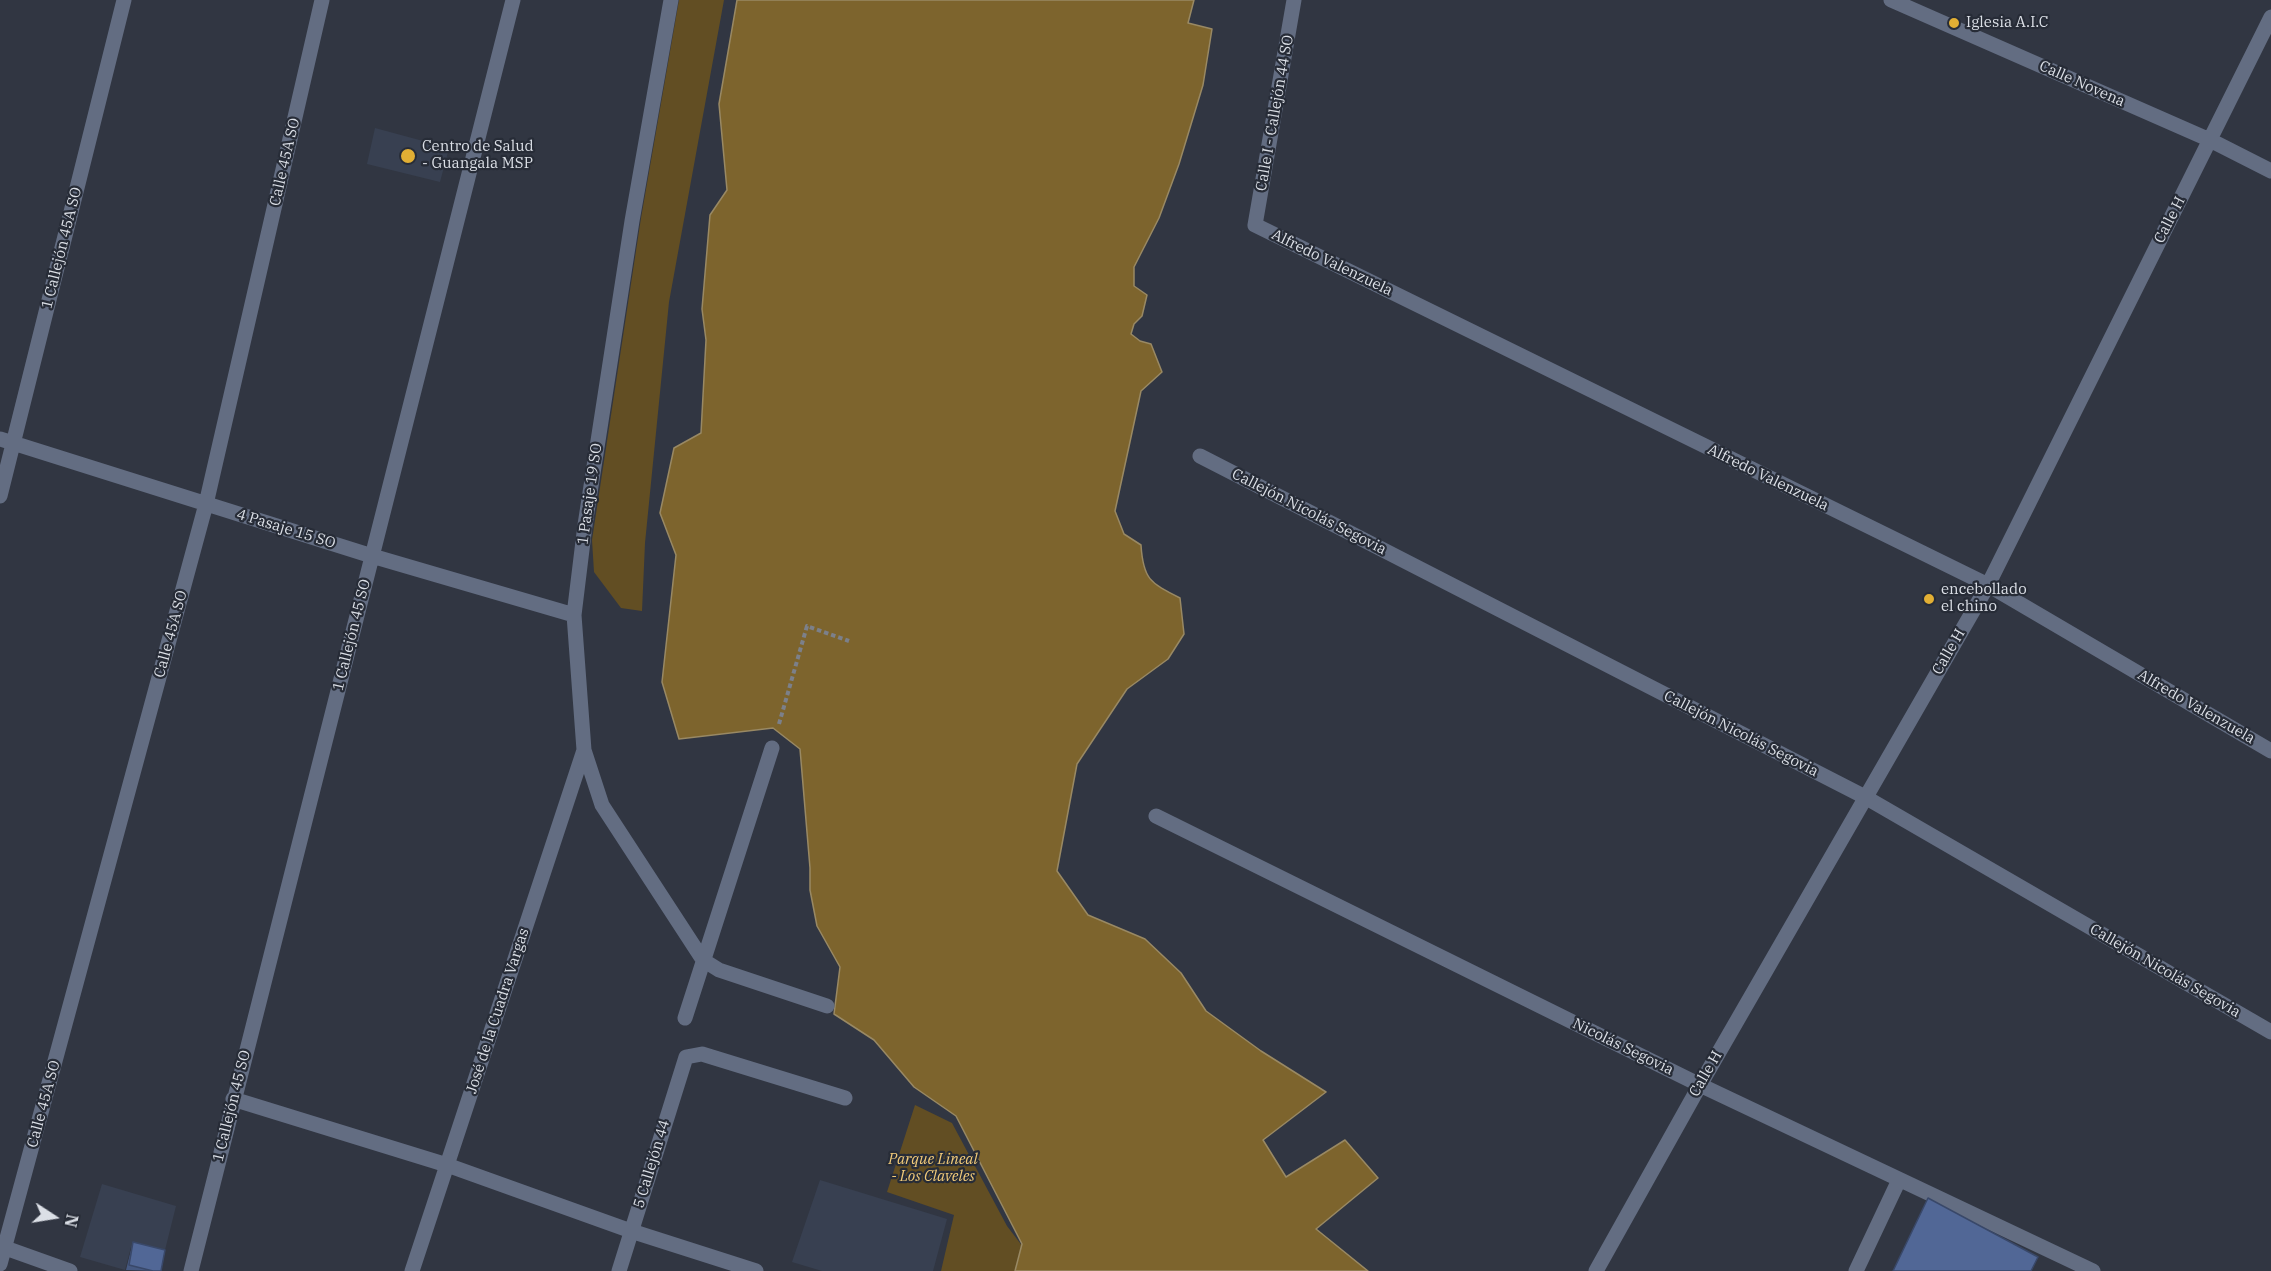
<!DOCTYPE html>
<html>
<head>
<meta charset="utf-8">
<style>
  body { margin:0 }
  #map { position:relative; width:2271px; height:1271px; overflow:hidden; background:#313642; font-family:"IBM Plex Serif",serif }
  canvas { display:block }
  .north { position:absolute; left:24px; top:1187px; width:60px; height:60px; -webkit-text-stroke:4px #272c37; paint-order:stroke; rotate:102deg; font-size:16px; font-weight:700; line-height:24px; text-align:center; color:#dbdfe6 }
  .north::after { content:''; display:block; margin:auto; width:21px; height:27px; background:#dbdfe6; clip-path:polygon(50% 0,100% 100%,50% 72%,0 100%) }
</style>
</head>
<body>
<div id="map">
<canvas width="2271" height="1271"></canvas>
<div class="north">N</div>
</div>
<script>
const ctx = document.querySelector('canvas').getContext('2d');
ctx.lineJoin = 'round';
function paint(path, color) { ctx.fillStyle = color; ctx.fill(path, 'evenodd'); }
function strokePath(path, color, width, dash) { ctx.strokeStyle = color; ctx.lineWidth = width; ctx.lineCap = dash ? 'butt' : 'round'; ctx.setLineDash(dash || []); ctx.stroke(path); }
function label(font, color, halo, rows, align = 'center') {
  ctx.font = font + ' "IBM Plex Serif",serif'; ctx.lineWidth = 4.5; ctx.setLineDash([]); ctx.textBaseline = 'middle'; ctx.strokeStyle = halo; ctx.fillStyle = color; for (const [text, x, y, turn = 0] of rows) {
    ctx.save(); ctx.translate(x, y); ctx.rotate((+turn || 0) * Math.PI / 180); ctx.textAlign = isNaN(turn) ? turn : align; if (halo) ctx.strokeText(text, 0, 0); ctx.fillText(text, 0, 0); ctx.restore();
  }
}
paint(new Path2D(`
  M 375,128 L 449,148 L 440,182 L 367,164 Z
  M 820,1180 L 947,1219 L 933,1271 L 822,1271 L 792,1262 Z
  M 102,1184 L 176,1206 L 164,1254 L 131,1247 L 125,1270 L 80,1257 Z`), '#384051');
paint(new Path2D(`
  M 679,0 L 724,0 L 669,302 L 645,543 L 642,611 L 621,608 L 594,572 L 592,540 L 641,218 Z
  M 915,1105 L 952,1123 L 1007,1226 L 1036,1264 L 1045,1271 L 941,1271 L 954,1215 L 887,1192 Z`), '#624e23');
const water = new Path2D(`
  M 737,0 L 1194,0 L 1188,23 L 1212,29 L 1203,85 L 1179,164 L 1159,218 L 1134,267 L 1134,286 L 1147,295 L 1142,316 L 1134,324 L 1131,334 L 1140,341 L 1151,344 L 1162,372 L 1141,391 L 1115,511 L 1124,534 L 1141,545 C 1143,579 1150,583 1180,598 L 1184,634 L 1168,659 L 1127,689 L 1077,764 L 1057,871 L 1088,915 L 1145,939 L 1181,973 L 1206,1011 L 1261,1051 L 1326,1092 L 1263,1140 L 1286,1177 L 1345,1140 L 1378,1178 L 1316,1229 L 1368,1271 L 1015,1271 L 1022,1244 L 956,1116 L 914,1087 L 874,1040 L 834,1014 L 840,967 L 817,926 L 810,890 L 810,868 L 800,749 L 773,728 L 679,739 L 662,682 L 676,555 L 660,513 L 674,448 L 701,433 L 706,340 L 702,309 L 710,215 L 727,190 L 719,104 Z`);
paint(water, '#7d642d');
strokePath(water, '#998964', 1.5);
strokePath(new Path2D(`
  M 779,724 L 807,626 L 849,641`), '#7c808a', 4, [4.5, 3]);
strokePath(new Path2D(`
  M 671,0 L 632,221 L 585,525 L 574,615 L 584,750 L 602,805 L 703,960 L 719,970 L 827,1006
  M 1294,0 L 1255,225 L 1988,585 L 2271,751
  M 1891,0 L 2210,140 L 2271,171
  M 0,439 L 372,556 L 574,615
  M 1200,456 L 1865,797 L 2271,1032
  M 0,496 L 124,0
  M 1156,816 L 1700,1085 L 2093,1271
  M 685,1018 L 772,748
  M 233,1099 L 447,1165 L 631,1231 L 756,1271
  M 0,1246 L 70,1271
  M 0,1264 L 206,504 L 322,0
  M 191,1271 L 513,0
  M 412,1271 L 584,750
  M 619,1271 L 686,1057 L 702,1054 L 845,1098
  M 1596,1271 L 1700,1085 L 1988,585 L 2271,17
  M 1856,1271 L 1899,1180`), '#636d82', 15);
paint(new Path2D(`
  M 133,1242 L 161,1271 L 126,1270 Z`), '#465981');
const building = new Path2D(`
  M 1928,1198 L 2038,1257 L 2031,1271 L 1893,1271 Z
  M 133,1242 L 165,1250 L 161,1271 L 153,1271 L 129,1265 Z`);
paint(building, '#516796');
strokePath(building, '#394869', 1.5);
for (const [x, y, r, color] of [
  [1954,23,6,"#e2af34"],
  [408,156,8,"#e2af34"],
  [1929,599,6,"#e2af34"]
]) { const dot = new Path2D(); dot.arc(x, y, r, 0, 2 * Math.PI); ctx.fillStyle = color; ctx.fill(dot); strokePath(dot, '#272c37', 2); }
label('15px', '#dbdfe6', '#272c37', [
  ["Iglesia A.I.C",1966,23],
  ["Centro de Salud",422,147],
  ["- Guangala MSP",422,164],
  ["encebollado",1941,590],
  ["el chino",1941,607]
], 'left');
label('15px', '#dbdfe6', '#272c37', [
  ["Calle Novena",2082,84,24],
  ["Calle I - Callejón 44 SO",1275,113,-80],
  ["Calle 45A SO",285,162,-77],
  ["Calle H",2170,220,-63],
  ["1 Callejón 45A SO",62,248,-76],
  ["Alfredo Valenzuela",1332,263,26],
  ["Alfredo Valenzuela",1768,478,26],
  ["1 Pasaje 19 SO",590,494,-82],
  ["Callejón Nicolás Segovia",1309,512,27],
  ["4 Pasaje 15 SO",286,529,17],
  ["Calle 45A SO",171,634,-75],
  ["1 Callejón 45 SO",352,635,-76],
  ["Calle H",1949,652,-60],
  ["Alfredo Valenzuela",2196,707,30],
  ["Callejón Nicolás Segovia",1741,734,27],
  ["Callejón Nicolás Segovia",2165,971,30],
  ["José de la Cuadra Vargas",498,1011,-72],
  ["Nicolás Segovia",1623,1047,26],
  ["Calle H",1706,1074,-60],
  ["Calle 45A SO",44,1104,-75],
  ["1 Callejón 45 SO",232,1106,-76],
  ["5 Callejón 44",652,1164,-73]
]);
label('italic 15px', '#f2cb7a', '#272c37', [
  ["Parque Lineal",933,1160],
  ["- Los Claveles",933,1177]
]);
</script>
</body>
</html>
